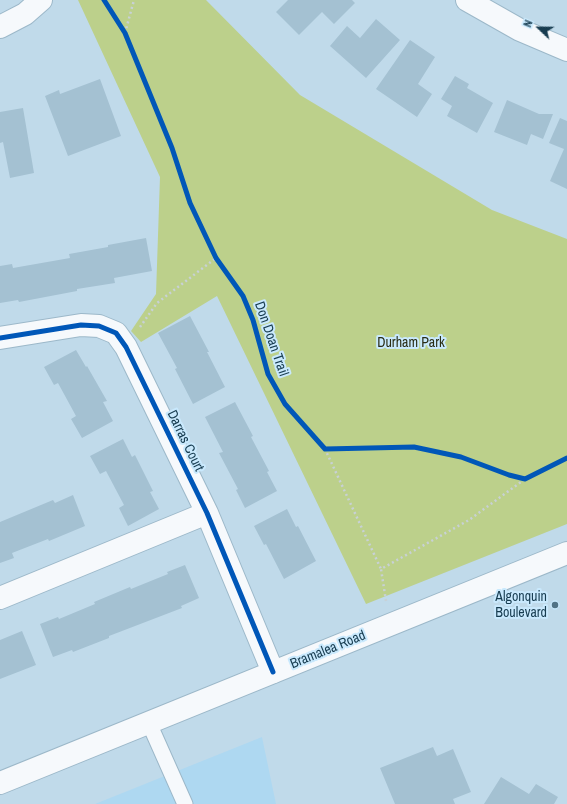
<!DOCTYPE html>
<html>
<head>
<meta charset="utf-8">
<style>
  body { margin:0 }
  #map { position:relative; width:567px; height:804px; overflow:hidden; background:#c0daea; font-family:"Archivo Narrow",sans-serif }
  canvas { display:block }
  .north { position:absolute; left:519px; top:8px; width:40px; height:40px; -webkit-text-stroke:3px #c9e9fd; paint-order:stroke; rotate:292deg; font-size:11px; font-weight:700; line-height:16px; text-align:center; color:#173c50 }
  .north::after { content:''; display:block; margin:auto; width:14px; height:18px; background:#173c50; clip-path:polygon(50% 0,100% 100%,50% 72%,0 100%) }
</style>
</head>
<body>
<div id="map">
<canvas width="567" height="804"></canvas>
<div class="north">N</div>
</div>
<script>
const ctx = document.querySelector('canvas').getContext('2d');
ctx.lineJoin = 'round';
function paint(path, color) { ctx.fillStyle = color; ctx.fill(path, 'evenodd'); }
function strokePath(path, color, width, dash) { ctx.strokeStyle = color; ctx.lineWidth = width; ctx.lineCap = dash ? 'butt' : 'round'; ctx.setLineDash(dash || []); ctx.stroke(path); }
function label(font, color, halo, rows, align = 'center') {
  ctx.font = font + ' "Archivo Narrow",sans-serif'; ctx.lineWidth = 4; ctx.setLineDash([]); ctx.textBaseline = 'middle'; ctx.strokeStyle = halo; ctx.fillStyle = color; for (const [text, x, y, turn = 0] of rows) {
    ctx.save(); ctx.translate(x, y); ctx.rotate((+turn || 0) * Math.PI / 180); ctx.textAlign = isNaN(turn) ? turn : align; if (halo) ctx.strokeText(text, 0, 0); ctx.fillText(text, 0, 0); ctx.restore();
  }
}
paint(new Path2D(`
  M 262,737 L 276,804 L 95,804 Z`), '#aed8f1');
paint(new Path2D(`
  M 78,0 L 206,0 L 300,95 L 492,210 L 567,239 L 567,524 L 366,604 L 217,296 L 141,342 L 131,331 L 156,294 L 160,177 Z`), '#bcd08b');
paint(new Path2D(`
  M 288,0 L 352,0 L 355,3 L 334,24 L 322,12 L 299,35 L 276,12 Z
  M 376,19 L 400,40 L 366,78 L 330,46 L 347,26 L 360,38 Z
  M 410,40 L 435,57 L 418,84 L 432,94 L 417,117 L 376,89 Z
  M 455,76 L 469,84 L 467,88 L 493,103 L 477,133 L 447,116 L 452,106 L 441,99 Z
  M 100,79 L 121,136 L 68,156 L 45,96 L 59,90 L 60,94 Z
  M 507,100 L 539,114 L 553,114 L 543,139 L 531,134 L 527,145 L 494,132 Z
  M 23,108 L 34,173 L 10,178 L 3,142 L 0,143 L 0,112 Z
  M 560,118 L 567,121 L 567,189 L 550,181 L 564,149 L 549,143 Z
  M 146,238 L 152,271 L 114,278 L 115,283 L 77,289 L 77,291 L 19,302 L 18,300 L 0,303 L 0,266 L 12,264 L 13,268 L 70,258 L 69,254 L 108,247 L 108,245 Z
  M 190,316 L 209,352 L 207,352 L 225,387 L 193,404 L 175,369 L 177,368 L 158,333 Z
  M 76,350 L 86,367 L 87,366 L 107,401 L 103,402 L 113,421 L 82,438 L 71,419 L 76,416 L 58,383 L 54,385 L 44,367 Z
  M 235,402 L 253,436 L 251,437 L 269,471 L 267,472 L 277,491 L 245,508 L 236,490 L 238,489 L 219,453 L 223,452 L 205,417 Z
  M 123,439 L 132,457 L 135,455 L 153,491 L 150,492 L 159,509 L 128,526 L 119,508 L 124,505 L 106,471 L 100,474 L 90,456 Z
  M 73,495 L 85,526 L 49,541 L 48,539 L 12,553 L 14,558 L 0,563 L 0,522 L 53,500 L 55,503 Z
  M 287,509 L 296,527 L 298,526 L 316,561 L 284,579 L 266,544 L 264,545 L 254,526 Z
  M 185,565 L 199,598 L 181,606 L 182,608 L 109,636 L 109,638 L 73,652 L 72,650 L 53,657 L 40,624 L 58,617 L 59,619 L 95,604 L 94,602 L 130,587 L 131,589 L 168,574 L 167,572 Z
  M 22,631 L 36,665 L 0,679 L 0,640 Z
  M 433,747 L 437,756 L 453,749 L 471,792 L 453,799 L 455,804 L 395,804 L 380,768 Z
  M 501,777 L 529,794 L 536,784 L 558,797 L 554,804 L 484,804 Z`), '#a4c1d2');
const lane = new Path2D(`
  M 149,723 L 185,804`);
const street = new Path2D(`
  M 467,0 L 520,30 L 567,50
  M 0,27 L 25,14 L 41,0
  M 0,338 L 81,325 L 99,326 L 116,333 L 126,347 L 207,513 L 273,672
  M 0,598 L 207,513`);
const secondary = new Path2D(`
  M 0,783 L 567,553`);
strokePath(lane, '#9cb8c9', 17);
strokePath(street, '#9cb8c9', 24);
strokePath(secondary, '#9cb8c9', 24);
strokePath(new Path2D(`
  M 104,0 L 125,33 L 172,148 L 190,203 L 216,258 L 243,296 L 253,320 L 268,374 L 285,404 L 325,449 L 381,569
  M 125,33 L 134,0
  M 140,327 L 157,303 L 216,258
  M 325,449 L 414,447 L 461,457 L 509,475 L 525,479
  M 386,601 L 381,569 L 469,520 L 525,479`), '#c8d1d6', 2.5, [2, 3]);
strokePath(lane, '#f6f9fc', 15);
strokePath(street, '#f6f9fc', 22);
strokePath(secondary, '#f6f9fc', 22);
strokePath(new Path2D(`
  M 104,0 L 125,33 L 172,148 L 190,203 L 216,258 L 243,296 L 253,320 L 268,374 L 285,404 L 325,449 L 414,447 L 461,457 L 509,475 L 525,479 L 567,458
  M 0,338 L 81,325 L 99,326 L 116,333 L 126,347 L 207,513 L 273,672`), '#0057b8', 5);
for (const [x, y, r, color] of [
  [555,605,4,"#527386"]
]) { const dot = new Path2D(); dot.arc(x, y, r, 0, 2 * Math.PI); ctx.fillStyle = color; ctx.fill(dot); strokePath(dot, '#c9e9fd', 1.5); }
label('14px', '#173c50', '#c9e9fd', [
  ["Don Doan Trail",271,339,71],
  ["Darras Court",185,441,64],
  ["Bramalea Road",328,650,-22]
]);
label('14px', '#292c14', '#c9e9fd', [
  ["Durham Park",411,343]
]);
label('14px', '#173c50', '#c9e9fd', [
  ["Algonquin",547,597],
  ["Boulevard",547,613]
], 'right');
</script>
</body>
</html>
